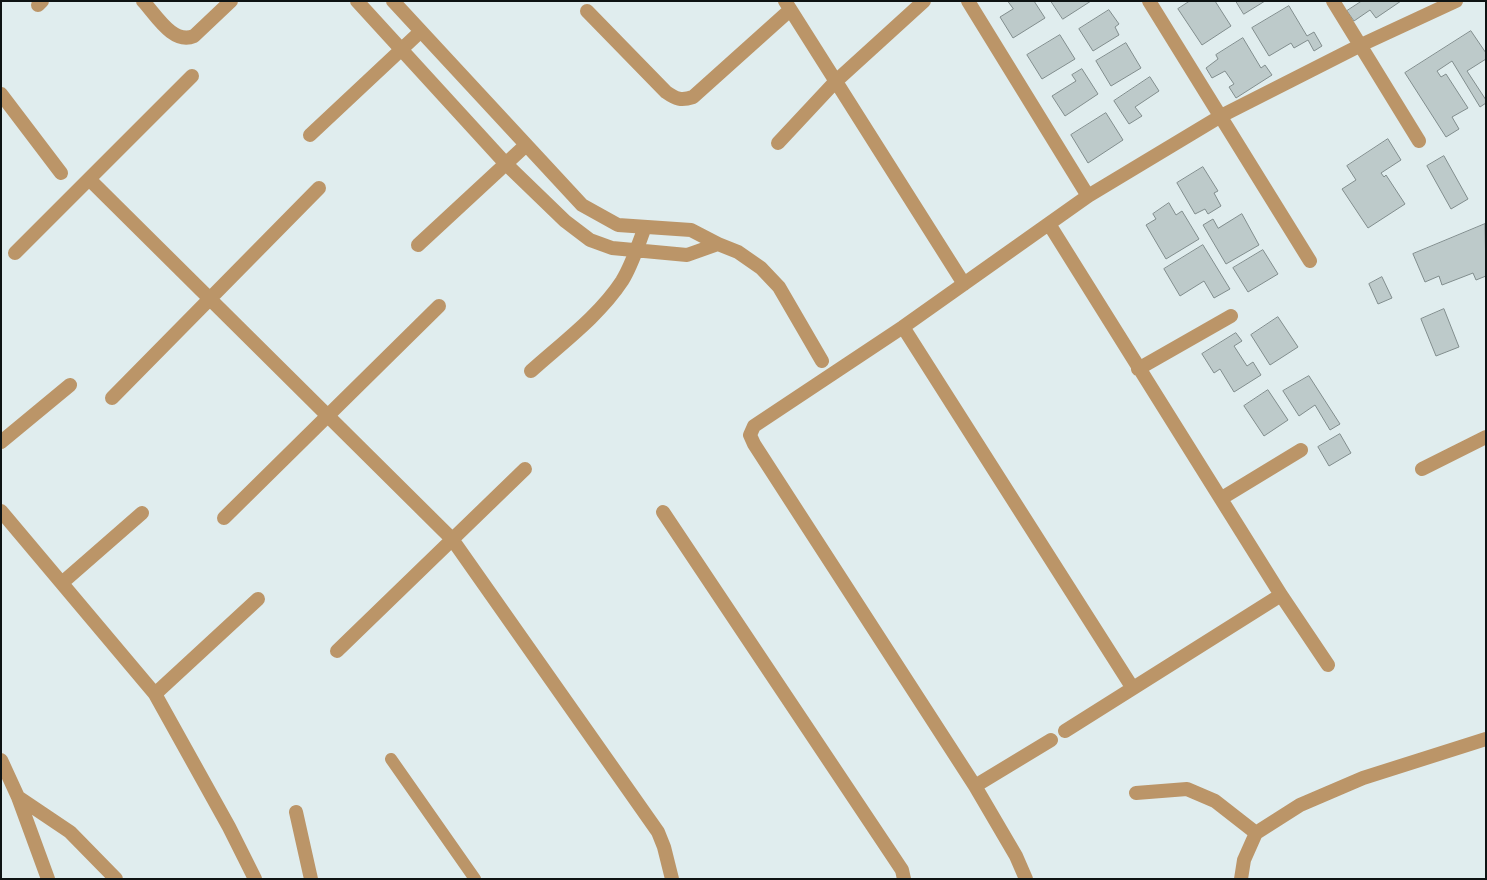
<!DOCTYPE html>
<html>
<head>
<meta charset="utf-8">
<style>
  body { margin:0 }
  #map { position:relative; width:1487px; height:880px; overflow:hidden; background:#e0edee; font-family:"Work Sans",sans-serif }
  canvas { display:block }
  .frame { position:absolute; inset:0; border:2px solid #0e1313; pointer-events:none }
</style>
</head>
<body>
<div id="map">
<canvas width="1487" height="880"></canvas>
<div class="frame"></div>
</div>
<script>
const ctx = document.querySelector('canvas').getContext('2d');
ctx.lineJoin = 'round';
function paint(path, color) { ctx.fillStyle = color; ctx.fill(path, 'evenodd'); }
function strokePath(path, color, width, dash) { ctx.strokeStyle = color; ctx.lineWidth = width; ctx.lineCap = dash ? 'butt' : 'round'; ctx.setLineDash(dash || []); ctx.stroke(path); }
const building = new Path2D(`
  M 1008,1 L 1034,1 L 1045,18 L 1013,38 L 1000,17 L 1013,9 Z
  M 1051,1 L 1091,1 L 1063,19 Z
  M 1190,1 L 1215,1 L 1231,26 L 1202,45 L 1178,9 Z
  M 1236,1 L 1265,1 L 1244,14 Z
  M 1362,1 L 1401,1 L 1376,18 L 1370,10 L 1354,21 L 1347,11 Z
  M 1289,6 L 1307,36 L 1314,32 L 1322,46 L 1314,51 L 1308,40 L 1294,48 L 1291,43 L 1269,56 L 1252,28 Z
  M 1109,10 L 1119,24 L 1115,27 L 1119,35 L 1093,51 L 1079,29 Z
  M 1471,31 L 1486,53 L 1486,59 L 1467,71 L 1486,100 L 1486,103 L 1480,107 L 1452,61 L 1437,71 L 1441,77 L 1446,74 L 1468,108 L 1452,117 L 1459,129 L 1446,137 L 1405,73 Z
  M 1060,35 L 1075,59 L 1042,79 L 1027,55 Z
  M 1243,38 L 1261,68 L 1265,65 L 1272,75 L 1236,98 L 1229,87 L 1234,84 L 1225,71 L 1212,78 L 1206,68 L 1218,59 L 1216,55 Z
  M 1126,43 L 1141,68 L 1111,86 L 1096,61 Z
  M 1082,69 L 1098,94 L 1065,116 L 1052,96 L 1076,81 L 1072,75 Z
  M 1150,77 L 1159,91 L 1135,107 L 1142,116 L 1129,124 L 1114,101 Z
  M 1106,113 L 1123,140 L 1088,163 L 1071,135 Z
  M 1388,139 L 1401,160 L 1381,173 L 1384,177 L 1386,175 L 1405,204 L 1368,228 L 1342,189 L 1356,180 L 1347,166 Z
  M 1444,156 L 1468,199 L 1451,209 L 1427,166 Z
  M 1203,167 L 1218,191 L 1214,193 L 1221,206 L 1208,214 L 1205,209 L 1195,214 L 1177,183 Z
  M 1169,203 L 1176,215 L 1182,211 L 1199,239 L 1166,259 L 1146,225 L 1156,219 L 1153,214 Z
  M 1242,214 L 1259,245 L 1226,264 L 1203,225 L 1213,219 L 1218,228 Z
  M 1485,224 L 1486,276 L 1476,280 L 1473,273 L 1442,285 L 1439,276 L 1425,282 L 1413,254 Z
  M 1203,245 L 1230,289 L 1214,298 L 1204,281 L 1180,296 L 1164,269 Z
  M 1263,250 L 1278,274 L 1248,292 L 1233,268 Z
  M 1382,277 L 1392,298 L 1378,304 L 1369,284 Z
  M 1444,309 L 1459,347 L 1436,356 L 1421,319 Z
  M 1278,317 L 1298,347 L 1270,365 L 1251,335 Z
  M 1236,333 L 1242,341 L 1234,346 L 1247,366 L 1253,362 L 1261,375 L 1234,392 L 1220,369 L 1214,373 L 1202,354 Z
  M 1309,376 L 1340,424 L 1330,430 L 1315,405 L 1299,416 L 1283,391 Z
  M 1268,390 L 1288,420 L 1264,436 L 1244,406 Z
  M 1340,434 L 1351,453 L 1329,466 L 1318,447 Z`);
paint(building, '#bdcaca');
strokePath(building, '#818d8d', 1);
strokePath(new Path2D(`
  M 391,759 L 475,879`), '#bb9568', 12);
strokePath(new Path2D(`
  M 143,1 C 156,15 173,45 194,36 L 231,1
  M 357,1 L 506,164 L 565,221 L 590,240 L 612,248 L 687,255 L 718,244
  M 393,1 L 582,205 L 618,225 L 691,230 L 718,244 L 738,252 L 761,268 L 779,287 L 822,361
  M 785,1 L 964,284
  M 968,1 L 1088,196
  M 1149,1 L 1310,261
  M 1333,1 L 1419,141
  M 38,5 L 42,1
  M 587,11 L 666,92 C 676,99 681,101 693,97 L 790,10
  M 1,94 L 61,173
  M 310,135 L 420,32
  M 778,143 L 835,82 L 924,1
  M 89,179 L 452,539 L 658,832 L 664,847 L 672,879
  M 1049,224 L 1281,595 L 1328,665
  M 418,245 L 525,146
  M 15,253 L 192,76
  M 903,327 L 1132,687
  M 1138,369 L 1231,316
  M 531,371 C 562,343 599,316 622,281 C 632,265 638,245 645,227
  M 112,398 L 319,188
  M 1,442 L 70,385
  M 1422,469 L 1486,437
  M 1222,498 L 1301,450
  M 1,511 L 155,694 L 229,827 L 255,879
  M 663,512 L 902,870 L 904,879
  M 224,518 L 439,306
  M 63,582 L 142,513
  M 337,651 L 525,469
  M 155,694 L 258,599
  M 1065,731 L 1281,595
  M 1,760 L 18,797 L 48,879
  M 975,786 L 1051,740
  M 1136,793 L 1187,789 L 1215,801 L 1256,833
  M 18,797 L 70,832 L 116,879
  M 296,812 L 311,879
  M 1026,879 L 1016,856 L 975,786 L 754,444 L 750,435 L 754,426 L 903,327 L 1088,196 L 1221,116 L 1361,45 L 1456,1
  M 1241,879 L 1244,860 L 1256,833 L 1300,805 L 1363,778 L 1486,739`), '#bb9568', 14);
</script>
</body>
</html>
